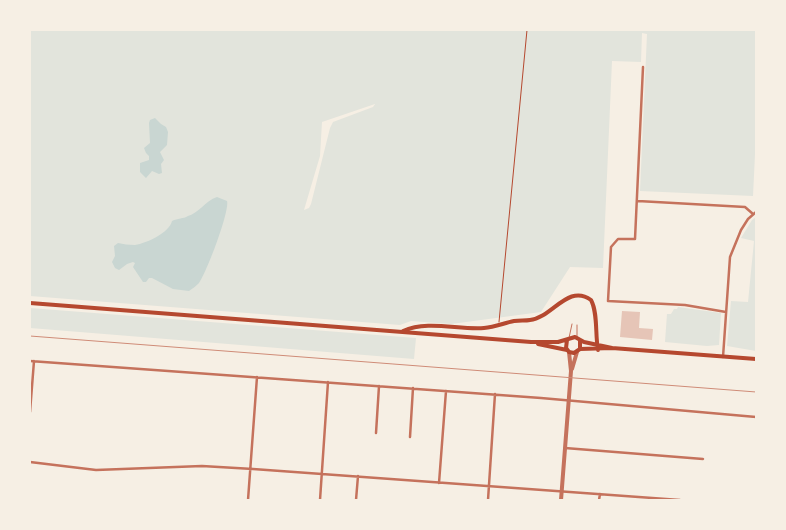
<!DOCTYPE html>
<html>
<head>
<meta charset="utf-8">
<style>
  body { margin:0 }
  #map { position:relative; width:786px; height:530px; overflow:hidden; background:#f6efe4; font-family:Helvetica,sans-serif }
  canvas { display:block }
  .frame { position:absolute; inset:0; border:31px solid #f6efe4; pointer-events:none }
</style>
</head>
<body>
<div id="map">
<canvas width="786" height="530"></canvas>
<div class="frame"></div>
</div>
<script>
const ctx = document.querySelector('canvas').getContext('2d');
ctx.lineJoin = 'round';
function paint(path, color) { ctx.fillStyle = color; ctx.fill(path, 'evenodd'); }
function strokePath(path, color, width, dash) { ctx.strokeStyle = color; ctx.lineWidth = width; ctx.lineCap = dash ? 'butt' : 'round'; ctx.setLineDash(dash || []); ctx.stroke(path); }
paint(new Path2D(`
  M 30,30 L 756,30 L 756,134 L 753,196 L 640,191 L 647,34 L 642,33 L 641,62 L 612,61 L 603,268 L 570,267 L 541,312 L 451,324 L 411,321 L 400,325 L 30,296 ZM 375,104 L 373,107 L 333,122 L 330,128 L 311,204 L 309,208 L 304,210 L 320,156 L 322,122 Z
  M 756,217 L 756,351 L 727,346 L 731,301 L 748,302 L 754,241 L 741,238 L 752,220 Z
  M 678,307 L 721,313 L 719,345 L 707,346 L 665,342 L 667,314 L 671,314 L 674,309 L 677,309 Z
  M 30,308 L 416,338 L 414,359 L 30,328 Z`), '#e2e4dc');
paint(new Path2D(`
  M 155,118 L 161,124 L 166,127 L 168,132 L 167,145 L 160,152 L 164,160 L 161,164 L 162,173 L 159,174 L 152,171 L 146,178 L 140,172 L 140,163 L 149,160 L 149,156 L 146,153 L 144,148 L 150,143 L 149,123 L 150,120 Z
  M 217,197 L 227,201 C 230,211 206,274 199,283 C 196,286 192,289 189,291 L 173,289 L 152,278 L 149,278 L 146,282 L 143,282 L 133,267 L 135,263 L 133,262 L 127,264 L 119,270 L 115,268 L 112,262 L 115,256 L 114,246 L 118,243 C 123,244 129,245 135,245 C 147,243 169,233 172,221 C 178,218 183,219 188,216 C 199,213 205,201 217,197 Z`), '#c9d6d2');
paint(new Path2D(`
  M 622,311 L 640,312 L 639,328 L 653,329 L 652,340 L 620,337 Z`), '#e6c5b7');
strokePath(new Path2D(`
  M 499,322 L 527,30`), '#b5482f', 1);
strokePath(new Path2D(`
  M 577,337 L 577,325
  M 569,338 L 572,324`), '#c5725c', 1);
strokePath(new Path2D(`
  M 643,67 L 635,239 L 618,239 L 611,247 L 608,301 L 685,305 L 726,312
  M 638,201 L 745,207 L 753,214
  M 723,357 L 730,257 L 741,230 L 748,219 L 756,212
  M 30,361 L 541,398 L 756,417
  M 30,412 L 34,361
  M 376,433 L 379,386
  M 410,437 L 413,388
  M 565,448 L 703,459
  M 30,462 L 96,470 L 202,466 L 253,469 L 680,500
  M 439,483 L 446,391
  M 248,500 L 257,377
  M 320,500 L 328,382
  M 356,500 L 358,476
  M 488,500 L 495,394
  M 599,500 L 600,494`), '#c5725c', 2.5);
strokePath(new Path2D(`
  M 572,369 L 577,352
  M 561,500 L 571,371 L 569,352`), '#c5725c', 4);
strokePath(new Path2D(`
  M 30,303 L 531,342 L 558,342 L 575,337 L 584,342 L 612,348
  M 403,331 C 428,320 458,330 484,328 C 495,327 504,323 514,321 C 520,320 525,321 530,320 C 552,318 568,283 591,300 C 598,313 595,334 598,350
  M 567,340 L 566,348 L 569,352 L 574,353 L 580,349 L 580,341
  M 538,344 L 567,350
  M 580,349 L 612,348 L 756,359`), '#b5482f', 4);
strokePath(new Path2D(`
  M 30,336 L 756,392`), '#cf8b77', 1);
</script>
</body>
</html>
